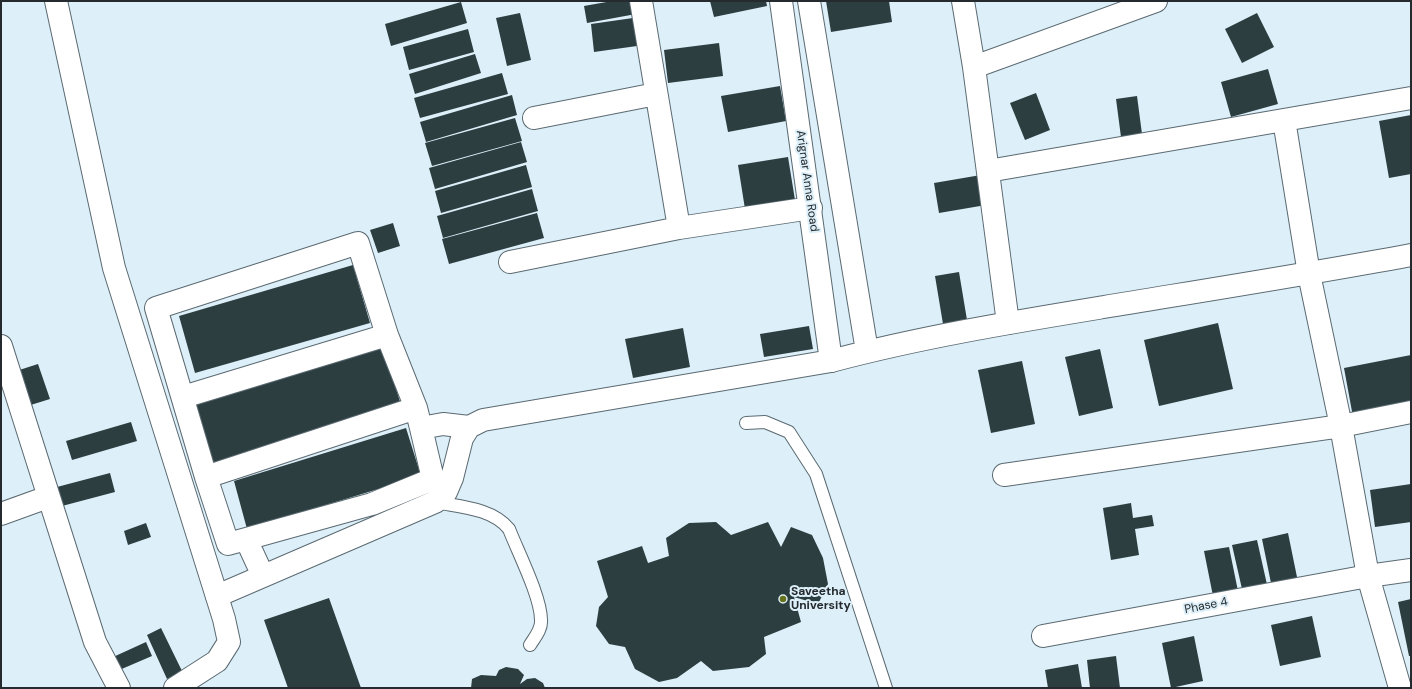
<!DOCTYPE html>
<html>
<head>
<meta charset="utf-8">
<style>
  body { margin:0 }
  #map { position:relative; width:1412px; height:689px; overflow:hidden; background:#ddeff8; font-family:"DM Sans",sans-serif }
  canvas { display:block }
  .frame { position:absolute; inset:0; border:2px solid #242a2e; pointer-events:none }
</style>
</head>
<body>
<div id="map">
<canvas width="1412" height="689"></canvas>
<div class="frame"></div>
</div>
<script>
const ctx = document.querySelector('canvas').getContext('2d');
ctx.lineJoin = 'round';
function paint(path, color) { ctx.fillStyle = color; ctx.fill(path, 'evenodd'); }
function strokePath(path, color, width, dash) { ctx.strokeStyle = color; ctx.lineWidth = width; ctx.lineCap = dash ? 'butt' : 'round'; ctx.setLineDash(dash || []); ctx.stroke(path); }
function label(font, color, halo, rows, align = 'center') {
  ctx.font = font + ' "DM Sans",sans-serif'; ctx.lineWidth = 4; ctx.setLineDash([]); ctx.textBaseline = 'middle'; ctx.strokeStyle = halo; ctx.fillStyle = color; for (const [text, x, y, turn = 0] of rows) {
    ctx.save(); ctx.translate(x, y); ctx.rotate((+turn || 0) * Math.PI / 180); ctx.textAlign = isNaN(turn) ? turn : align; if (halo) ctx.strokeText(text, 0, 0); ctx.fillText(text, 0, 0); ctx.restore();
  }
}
paint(new Path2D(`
  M 612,1 L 634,1 L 636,14 L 587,23 L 584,6 Z
  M 710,1 L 766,1 L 767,6 L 714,17 Z
  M 826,1 L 889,1 L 892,22 L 831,32 Z
  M 461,2 L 467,23 L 391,46 L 385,24 Z
  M 520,13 L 531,60 L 507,66 L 496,18 Z
  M 1257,13 L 1274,47 L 1242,63 L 1225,29 Z
  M 633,18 L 637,46 L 594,52 L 591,24 Z
  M 468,29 L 474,52 L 409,70 L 403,47 Z
  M 719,43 L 723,76 L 668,83 L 664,50 Z
  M 475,54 L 481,73 L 415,94 L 409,74 Z
  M 1268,69 L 1278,104 L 1231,117 L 1221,82 Z
  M 502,73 L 508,94 L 420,118 L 414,98 Z
  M 780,86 L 786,121 L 728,132 L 721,96 Z
  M 1036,93 L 1050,130 L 1025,140 L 1010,103 Z
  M 512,95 L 517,115 L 426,142 L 420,122 Z
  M 1137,96 L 1142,134 L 1121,137 L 1116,99 Z
  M 1411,115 L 1411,174 L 1389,178 L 1379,121 Z
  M 515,118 L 522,141 L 432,166 L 425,143 Z
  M 521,142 L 527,162 L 435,189 L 429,168 Z
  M 788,157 L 795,200 L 745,209 L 738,165 Z
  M 526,165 L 532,187 L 441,213 L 435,191 Z
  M 981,175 L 986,205 L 939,213 L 934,183 Z
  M 532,189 L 538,211 L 443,238 L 437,216 Z
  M 537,213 L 544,238 L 449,264 L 442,239 Z
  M 393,223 L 400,246 L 378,253 L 370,230 Z
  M 353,265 L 370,323 L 195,373 L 179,316 Z
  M 959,272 L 968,326 L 944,330 L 935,276 Z
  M 1218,323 L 1233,389 L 1159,406 L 1144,340 Z
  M 809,326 L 813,349 L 764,357 L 760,334 Z
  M 683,328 L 690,367 L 633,378 L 625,339 Z
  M 383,345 L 401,405 L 212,464 L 193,403 Z
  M 1100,349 L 1113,408 L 1079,416 L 1065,357 Z
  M 1411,355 L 1411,406 L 1353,417 L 1344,368 Z
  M 1022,361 L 1035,424 L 991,433 L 978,370 Z
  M 38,364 L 50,399 L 21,408 L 10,373 Z
  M 131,422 L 137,441 L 72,460 L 66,441 Z
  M 406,428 L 421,476 L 247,529 L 234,481 Z
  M 110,473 L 115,492 L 62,506 L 57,487 Z
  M 1411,484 L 1411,522 L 1375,527 L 1370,490 Z
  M 1131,503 L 1133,518 L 1152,515 L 1154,526 L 1135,529 L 1139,555 L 1111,560 L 1103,508 Z
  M 716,522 L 731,535 L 768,522 L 781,547 L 791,527 L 812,535 L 823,558 L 828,584 L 818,604 L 794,597 L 801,622 L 764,637 L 766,654 L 749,667 L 713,671 L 701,661 L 677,678 L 659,682 L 635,669 L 625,647 L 609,644 L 596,626 L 599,607 L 608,597 L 597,561 L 642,546 L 648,563 L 669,556 L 666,538 L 689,523 Z
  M 146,523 L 151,537 L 128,545 L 124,531 Z
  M 1288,533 L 1298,582 L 1279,586 L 1279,581 L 1271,583 L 1262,539 Z
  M 1257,540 L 1268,589 L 1242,589 L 1232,545 Z
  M 1229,547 L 1239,596 L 1213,596 L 1204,551 Z
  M 329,598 L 361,688 L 288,688 L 264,620 Z
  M 1411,599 L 1411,656 L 1409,656 L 1398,602 Z
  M 1312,616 L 1321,657 L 1280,666 L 1271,625 Z
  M 161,628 L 182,671 L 167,679 L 147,635 Z
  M 1194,636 L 1203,681 L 1171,688 L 1162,643 Z
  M 146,642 L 152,656 L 117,671 L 111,658 Z
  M 1116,656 L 1120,688 L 1090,688 L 1087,660 Z
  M 1078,664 L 1082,688 L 1048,688 L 1045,670 Z
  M 506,667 L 518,669 L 524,675 L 520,684 L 527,679 L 535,678 L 543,683 L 545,688 L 471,688 L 472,679 L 481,675 L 496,676 L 499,670 Z`), '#2c3e40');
const lane = new Path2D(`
  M 746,423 L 765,422 L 789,432 L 816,474 L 886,688
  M 435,502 C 460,507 492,508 509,529 C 518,552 541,597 541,620 C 542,629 535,637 530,645`);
const street = new Path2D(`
  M 963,1 L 974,67
  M 534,118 L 656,94
  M 1284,120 L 1309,274 L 1341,426 L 1368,576 L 1400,688
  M 988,171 L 1411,98
  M 679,228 L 811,208
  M 510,262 L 679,228 L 641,1
  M 1008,323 L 974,67 L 1156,1
  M 1,346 L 95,642 L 119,688
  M 183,397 L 387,335
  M 1004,475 L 1341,426 L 1411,412
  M 206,477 L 416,408
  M 1,514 L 48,497
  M 246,539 L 228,544 L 206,477 L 156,308 L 358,243 L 387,335 L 416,408 L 421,428 L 443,424 L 469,427
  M 263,576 L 246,539 L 372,504 L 433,479 L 421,428
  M 217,596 L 435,502 L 446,492 L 452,478 L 462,438 L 469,427 L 483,420 L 831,361
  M 1043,636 L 1368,576 L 1411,570`);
const secondary = new Path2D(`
  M 56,1 L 114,268 L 224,619 L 229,642 L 217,661 L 175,688
  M 781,1 L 831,361 C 921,337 1013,322 1104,307 C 1207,290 1309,274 1411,255
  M 809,1 L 867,351`);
strokePath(lane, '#5b6a72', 14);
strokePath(street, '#5b6a72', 24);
strokePath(secondary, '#5b6a72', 24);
strokePath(lane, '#fff', 12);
strokePath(street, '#fff', 22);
strokePath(secondary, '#fff', 22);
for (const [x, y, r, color] of [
  [783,599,4,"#67721d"]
]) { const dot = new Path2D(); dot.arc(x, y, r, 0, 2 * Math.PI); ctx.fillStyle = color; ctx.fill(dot); strokePath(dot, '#ddeff8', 1.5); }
label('12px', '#242a2e', '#ddeff8', [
  ["Arignar Anna Road",807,181,82],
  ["Phase 4",1206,606,-11]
]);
label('bold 12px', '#242a2e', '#ddeff8', [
  ["Saveetha",791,592],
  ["University",791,606]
], 'left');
</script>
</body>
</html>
